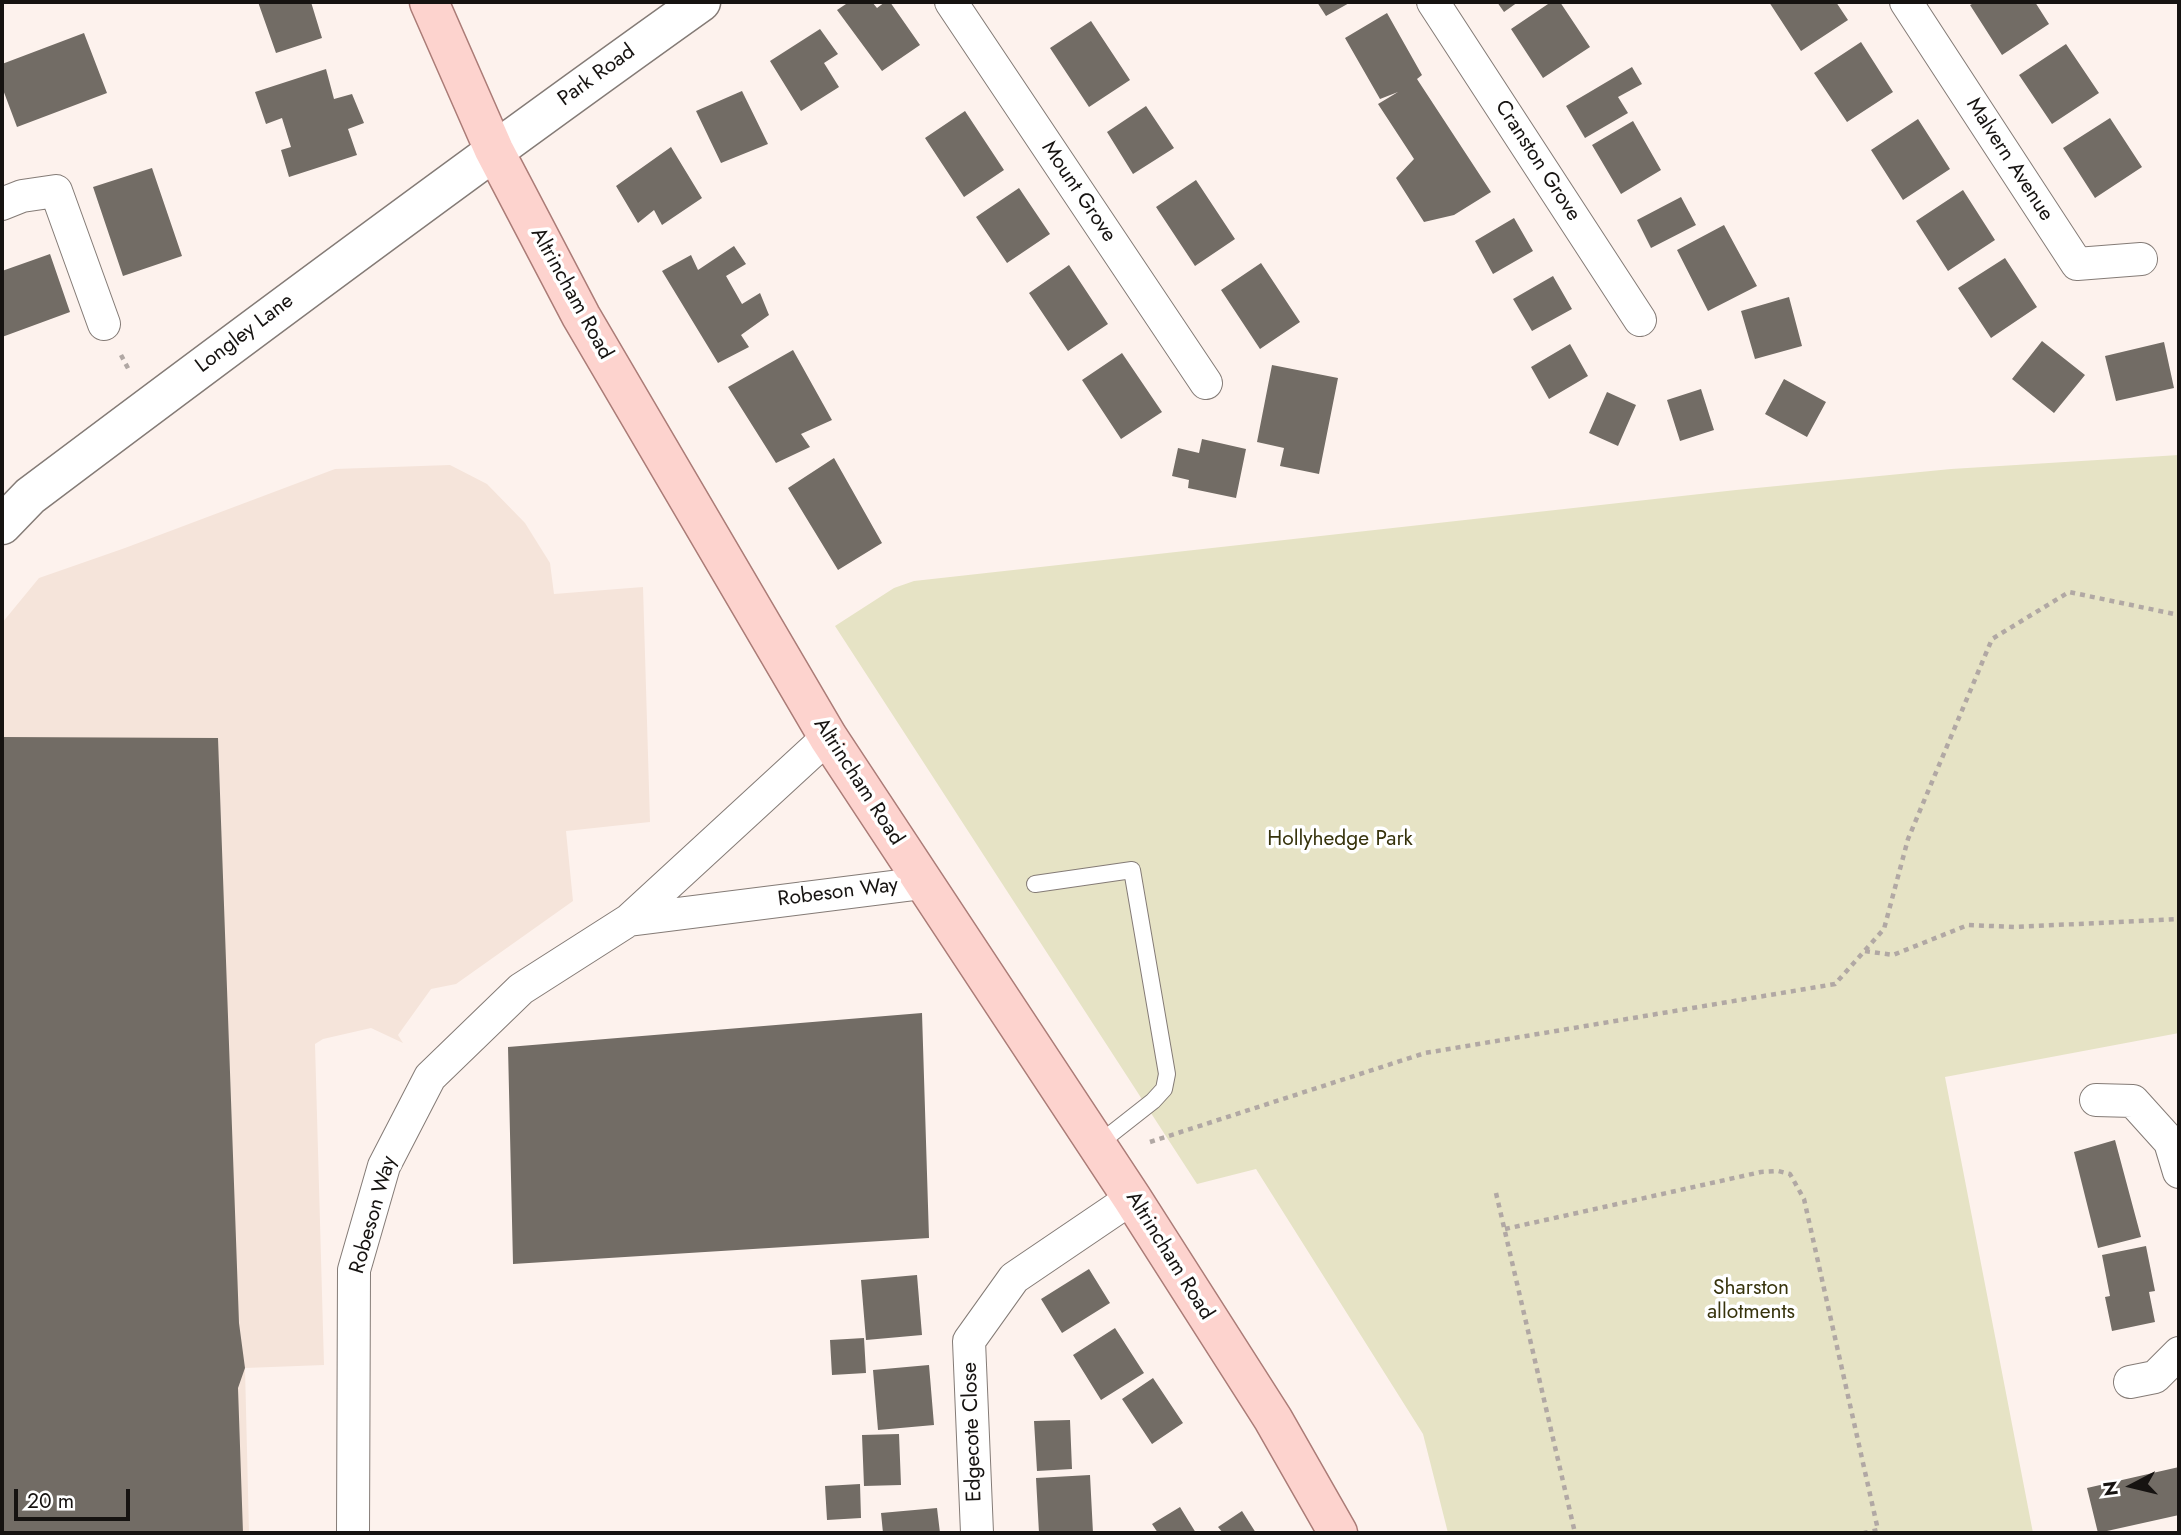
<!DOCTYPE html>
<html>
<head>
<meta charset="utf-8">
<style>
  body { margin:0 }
  #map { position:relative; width:2181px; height:1535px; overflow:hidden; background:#fdf2ed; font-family:Jost,sans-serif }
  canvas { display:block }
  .frame { position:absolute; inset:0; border:4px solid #161311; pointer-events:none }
  .north { position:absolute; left:2097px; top:1451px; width:70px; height:70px; -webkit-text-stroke:5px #fff; paint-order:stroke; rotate:263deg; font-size:19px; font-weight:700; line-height:28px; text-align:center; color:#161311 }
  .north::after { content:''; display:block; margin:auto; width:24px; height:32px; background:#161311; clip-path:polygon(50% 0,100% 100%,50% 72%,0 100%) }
  .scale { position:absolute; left:14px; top:1489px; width:116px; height:32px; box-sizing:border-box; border:4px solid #161311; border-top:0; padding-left:9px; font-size:21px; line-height:24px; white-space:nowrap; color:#161311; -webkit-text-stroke:5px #fff; paint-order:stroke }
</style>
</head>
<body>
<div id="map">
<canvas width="2181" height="1535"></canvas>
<div class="frame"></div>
<div class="north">N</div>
<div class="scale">20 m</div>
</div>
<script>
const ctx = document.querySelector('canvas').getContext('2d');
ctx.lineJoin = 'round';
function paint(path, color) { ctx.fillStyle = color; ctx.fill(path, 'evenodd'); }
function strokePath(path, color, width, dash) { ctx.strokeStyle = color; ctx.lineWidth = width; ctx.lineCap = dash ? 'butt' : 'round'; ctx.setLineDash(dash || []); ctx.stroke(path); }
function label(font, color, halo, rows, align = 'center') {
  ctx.font = font + ' Jost,sans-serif'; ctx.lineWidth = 7; ctx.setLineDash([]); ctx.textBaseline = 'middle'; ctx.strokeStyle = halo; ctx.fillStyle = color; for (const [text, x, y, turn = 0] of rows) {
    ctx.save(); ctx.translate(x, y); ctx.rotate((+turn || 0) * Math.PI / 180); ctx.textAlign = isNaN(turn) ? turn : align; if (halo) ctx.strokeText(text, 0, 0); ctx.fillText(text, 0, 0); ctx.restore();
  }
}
paint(new Path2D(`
  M 450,465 L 487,484 L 525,523 L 550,563 L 554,594 L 643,587 L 650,822 L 566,831 L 573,901 L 456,984 L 431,989 L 398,1035 L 403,1043 L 371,1028 L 323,1039 L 315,1044 L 324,1365 L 245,1368 L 249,1533 L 2,1533 L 2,623 L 39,578 L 125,548 L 335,469 Z`), '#f5e4da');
paint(new Path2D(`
  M 2179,455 L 2179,1033 L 1945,1077 L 2033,1533 L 1448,1533 L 1423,1434 L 1256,1169 L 1197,1184 L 835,626 L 894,588 L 914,581 L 1736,490 L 1951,469 Z`), '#e6e3c5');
paint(new Path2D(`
  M 258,2 L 311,2 L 322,38 L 276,53 Z
  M 849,2 L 872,2 L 877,8 L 885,2 L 890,2 L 920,45 L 882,71 L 837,10 Z
  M 1317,2 L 1351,2 L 1326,16 Z
  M 1497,2 L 1518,2 L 1504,12 Z
  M 1551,2 L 1560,2 L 1590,47 L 1543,78 L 1511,29 Z
  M 1769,2 L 1836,2 L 1848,20 L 1801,51 Z
  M 1976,2 L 2035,2 L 2049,24 L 2002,55 L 1970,5 Z
  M 1387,13 L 1422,75 L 1417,79 L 1491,192 L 1454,215 L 1424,222 L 1396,178 L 1414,159 L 1378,104 L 1398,92 L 1380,99 L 1345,38 Z
  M 1091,21 L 1130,80 L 1089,107 L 1050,48 Z
  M 820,29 L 838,54 L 824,63 L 839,87 L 801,111 L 770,61 Z
  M 84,33 L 107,93 L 17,127 L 2,87 L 2,64 Z
  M 1861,42 L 1893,92 L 1847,122 L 1814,73 Z
  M 2066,44 L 2099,93 L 2052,124 L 2019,75 Z
  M 1632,67 L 1642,84 L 1618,97 L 1628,113 L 1585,138 L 1566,106 Z
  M 326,69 L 334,99 L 352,94 L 364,123 L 348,129 L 357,155 L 289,177 L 281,150 L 291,147 L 282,118 L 266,124 L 255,92 Z
  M 742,91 L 768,144 L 721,163 L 696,111 Z
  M 1146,106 L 1174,148 L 1133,174 L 1107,132 Z
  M 965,111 L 1004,170 L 964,197 L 925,138 Z
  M 2110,118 L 2142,167 L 2095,198 L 2063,148 Z
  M 1918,119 L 1950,169 L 1903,200 L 1871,150 Z
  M 1633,121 L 1661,170 L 1621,194 L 1592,145 Z
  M 671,147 L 702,198 L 662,225 L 654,210 L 638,223 L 616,186 Z
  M 152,168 L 182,256 L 123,276 L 93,187 Z
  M 1196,180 L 1235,239 L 1195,266 L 1156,207 Z
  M 1019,188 L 1050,234 L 1007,263 L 976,217 Z
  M 1963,190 L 1995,240 L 1948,271 L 1916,221 Z
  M 1681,197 L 1696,225 L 1651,248 L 1637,220 Z
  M 1514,218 L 1533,251 L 1493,274 L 1475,241 Z
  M 1724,225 L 1757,286 L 1708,311 L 1677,250 Z
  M 734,246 L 746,264 L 726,276 L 742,304 L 760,293 L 769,315 L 741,335 L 749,347 L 718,363 L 662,271 L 691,255 L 698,270 Z
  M 50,254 L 70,312 L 2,337 L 2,271 Z
  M 2005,258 L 2037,307 L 1991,338 L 1958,288 Z
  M 1261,263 L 1300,322 L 1260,349 L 1221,290 Z
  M 1069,265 L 1108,324 L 1068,351 L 1029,293 Z
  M 1553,276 L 1572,309 L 1532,331 L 1513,299 Z
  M 1789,297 L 1802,346 L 1755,359 L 1741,311 Z
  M 2042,341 L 2085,375 L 2054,413 L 2012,379 Z
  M 2164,342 L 2174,388 L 2116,401 L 2105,356 Z
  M 1570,344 L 1588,376 L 1549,399 L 1531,367 Z
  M 793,350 L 832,420 L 801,434 L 810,447 L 776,463 L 728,387 Z
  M 1122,353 L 1162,412 L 1121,439 L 1082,380 Z
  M 1272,365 L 1338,378 L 1319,474 L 1280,466 L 1284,448 L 1257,442 Z
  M 1784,379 L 1826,402 L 1807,437 L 1765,414 Z
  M 1701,389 L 1714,430 L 1680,441 L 1667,400 Z
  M 1607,392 L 1636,405 L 1618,446 L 1589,433 Z
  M 1202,439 L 1246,449 L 1236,498 L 1188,488 L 1189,480 L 1172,476 L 1178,448 L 1199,453 Z
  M 834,458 L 882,543 L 838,570 L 788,488 Z
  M 2,737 L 218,738 L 239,1323 L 245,1368 L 238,1388 L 243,1533 L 2,1533 Z
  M 922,1013 L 929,1238 L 513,1264 L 508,1047 Z
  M 2115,1140 L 2141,1237 L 2098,1248 L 2074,1152 Z
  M 2146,1246 L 2155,1291 L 2149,1292 L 2155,1322 L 2112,1331 L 2105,1297 L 2110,1296 L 2102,1255 Z
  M 1089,1269 L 1110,1303 L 1062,1333 L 1041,1299 Z
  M 917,1275 L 922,1335 L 866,1340 L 861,1280 Z
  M 1115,1328 L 1144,1373 L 1101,1400 L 1073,1355 Z
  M 864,1338 L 866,1373 L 832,1375 L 830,1340 Z
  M 929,1365 L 934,1425 L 878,1430 L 873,1370 Z
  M 1153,1378 L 1183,1423 L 1152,1444 L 1122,1399 Z
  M 1070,1420 L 1072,1469 L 1037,1471 L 1034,1421 Z
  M 899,1434 L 901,1485 L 864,1486 L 862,1435 Z
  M 2179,1467 L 2179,1515 L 2098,1533 L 2087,1488 Z
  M 1090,1475 L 1093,1533 L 1039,1533 L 1036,1478 Z
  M 860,1484 L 861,1518 L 827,1520 L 825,1486 Z
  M 1180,1507 L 1196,1533 L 1158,1533 L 1152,1524 Z
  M 937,1508 L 940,1533 L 883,1533 L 881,1513 Z
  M 1242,1511 L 1256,1533 L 1223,1533 L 1218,1527 Z`), '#726c65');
const lane = new Path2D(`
  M 1035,884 L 1132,870 L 1167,1074 L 1164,1089 L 1153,1101 L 1097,1145`);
const street = new Path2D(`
  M 951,2 L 1206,383
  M 1433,2 L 1640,320
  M 1906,2 L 2077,264 L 2141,259
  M 2,204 L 22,196 L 56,191 L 104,324
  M 629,920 L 923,883
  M 2096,1100 L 2133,1101 L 2170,1142 L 2179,1172
  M 2130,1382 L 2155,1377 L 2179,1353
  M 353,1533 L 354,1270 L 384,1166 L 430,1077 L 521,989 L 629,920 L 828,737
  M 977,1533 L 969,1341 L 1014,1278 L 1132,1198`);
const secondary = new Path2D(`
  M 2,525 L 30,496 C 252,329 475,163 701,2`);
const primary = new Path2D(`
  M 429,2 L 494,150 L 581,316 L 828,737 L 1132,1198 L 1273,1419 L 1338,1533`);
strokePath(lane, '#847b76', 18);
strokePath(street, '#847b76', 34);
strokePath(secondary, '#847b76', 41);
strokePath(primary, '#ab7c77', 41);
strokePath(new Path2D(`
  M 121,355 L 130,372
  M 1865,951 L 1893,955 L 1968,925 L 2015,927 L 2179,919
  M 1150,1142 L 1425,1053 L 1835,984 L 1884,929 L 1908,839 L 1992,639 L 2069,592 L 2179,615
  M 1496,1193 L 1575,1533
  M 1505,1229 L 1761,1172 L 1778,1171 L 1790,1174 L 1804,1199 L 1878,1530 L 1864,1533`), '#b1a8a4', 4.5, [5, 5]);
strokePath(lane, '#fff', 16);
strokePath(street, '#fff', 32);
strokePath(secondary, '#fff', 38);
strokePath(primary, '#fdd3ce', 38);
label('21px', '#161311', '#fff', [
  ["Park Road",597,76,-36],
  ["Malvern Avenue",2009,160,57],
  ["Cranston Grove",1537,161,57],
  ["Mount Grove",1078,192,56],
  ["Altrincham Road",571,294,61],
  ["Longley Lane",245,334,-37],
  ["Altrincham Road",858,782,57],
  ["Robeson Way",838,893,-7],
  ["Robeson Way",374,1215,-74],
  ["Altrincham Road",1169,1256,58],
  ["Edgecote Close",973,1432,-92]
]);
label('21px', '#37330c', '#fff', [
  ["Hollyhedge Park",1340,840],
  ["Sharston",1751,1289],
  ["allotments",1751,1313]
]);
</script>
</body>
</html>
